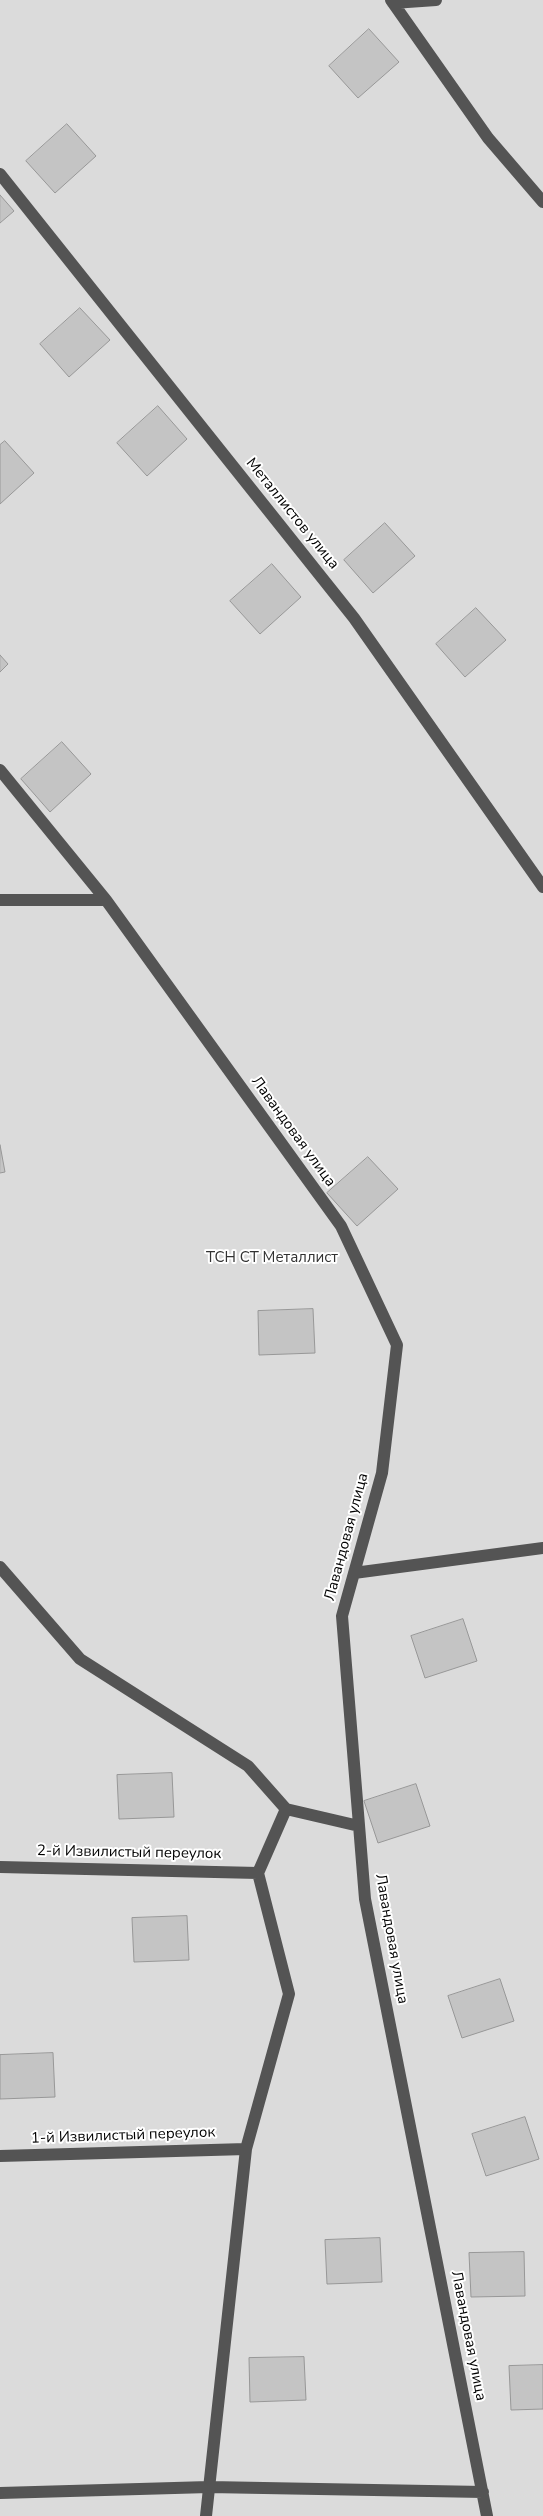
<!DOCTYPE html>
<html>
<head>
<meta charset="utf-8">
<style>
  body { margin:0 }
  canvas { display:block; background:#fff }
</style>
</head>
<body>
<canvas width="543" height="2516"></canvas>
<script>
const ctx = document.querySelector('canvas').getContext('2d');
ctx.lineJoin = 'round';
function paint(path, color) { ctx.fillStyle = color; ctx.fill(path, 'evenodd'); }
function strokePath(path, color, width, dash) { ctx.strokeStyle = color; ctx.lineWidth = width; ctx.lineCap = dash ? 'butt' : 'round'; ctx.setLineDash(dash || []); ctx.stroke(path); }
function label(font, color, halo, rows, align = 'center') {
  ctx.font = font + ' "Nunito Sans",sans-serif'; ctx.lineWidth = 4; ctx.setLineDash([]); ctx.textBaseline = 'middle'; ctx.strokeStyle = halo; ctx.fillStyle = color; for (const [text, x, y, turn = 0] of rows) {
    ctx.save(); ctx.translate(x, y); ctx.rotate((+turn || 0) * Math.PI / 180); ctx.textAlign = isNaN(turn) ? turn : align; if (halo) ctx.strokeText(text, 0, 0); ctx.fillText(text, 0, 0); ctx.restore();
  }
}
paint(new Path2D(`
  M 0,0 L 543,0 L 543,2516 L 0,2516 Z`), '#dbdbdb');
const building = new Path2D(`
  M 369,29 L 399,62 L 358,98 L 329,66 Z
  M 67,124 L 96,156 L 55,193 L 26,161 Z
  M 0,195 L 14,211 L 0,223 Z
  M 80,308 L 110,340 L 69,377 L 40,344 Z
  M 158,406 L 187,439 L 147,476 L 117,443 Z
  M 5,441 L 34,473 L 0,504 L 0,445 Z
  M 385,523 L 415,556 L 373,593 L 344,560 Z
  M 272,564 L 301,597 L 260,634 L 230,601 Z
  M 476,608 L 506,640 L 465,677 L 436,644 Z
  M 0,655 L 8,664 L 0,672 Z
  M 62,742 L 91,774 L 50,812 L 21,779 Z
  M 0,1145 L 5,1172 L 0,1173 Z
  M 368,1157 L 398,1189 L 357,1226 L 327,1193 Z
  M 313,1309 L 315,1353 L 259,1355 L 258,1311 Z
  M 463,1619 L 477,1661 L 425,1678 L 411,1636 Z
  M 172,1773 L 174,1817 L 119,1819 L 117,1775 Z
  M 416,1784 L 430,1826 L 378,1843 L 364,1801 Z
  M 187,1916 L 189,1960 L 134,1962 L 132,1918 Z
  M 500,1979 L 514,2021 L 462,2038 L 448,1996 Z
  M 53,2053 L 55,2097 L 0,2099 L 0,2055 Z
  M 525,2117 L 539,2159 L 486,2176 L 472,2134 Z
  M 380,2238 L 382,2282 L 327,2284 L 325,2240 Z
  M 524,2252 L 525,2296 L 471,2297 L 469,2253 Z
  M 304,2357 L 306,2400 L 250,2402 L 249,2358 Z
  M 543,2365 L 543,2409 L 511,2410 L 509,2366 Z`);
paint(building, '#c4c4c4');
strokePath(building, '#989898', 1);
strokePath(new Path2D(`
  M 391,0 L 488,138 L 543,202
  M 393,3 L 436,0
  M 0,174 L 354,618 L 543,887
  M 0,770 L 106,900 L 341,1226 L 397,1345 L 382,1473 L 342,1616 L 365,1899 L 487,2516
  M 0,900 L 106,900
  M 0,1567 L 80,1659 L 248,1766 L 286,1809 L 258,1873 L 289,1994 L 246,2149 L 206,2516
  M 354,1573 L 543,1548
  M 286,1809 L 359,1826
  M 0,1867 L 258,1873
  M 0,2156 L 246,2149
  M 0,2493 L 209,2487 L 483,2492`), '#545454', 12);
label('15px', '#000', '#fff', [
  ["Металлистов улица",292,514,51],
  ["Лавандовая улица",293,1132,54],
  ["Лавандовая улица",347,1537,-75],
  ["2-й Извилистый переулок",129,1853,1],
  ["Лавандовая улица",391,1939,80],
  ["1-й Извилистый переулок",123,2136,-2],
  ["Лавандовая улица",468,2336,79]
]);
label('15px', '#323232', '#fff', [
  ["ТСН СТ Металлист",272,1258]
]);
</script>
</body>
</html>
